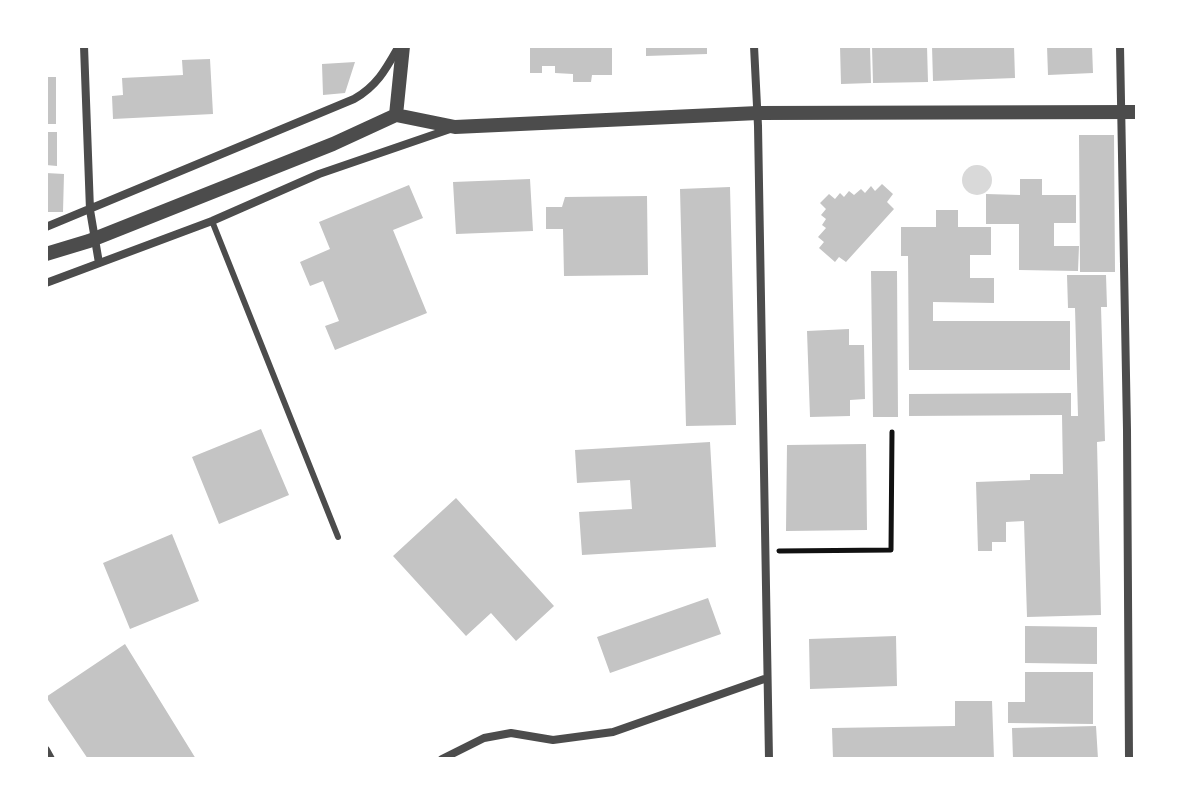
<!DOCTYPE html>
<html>
<head>
<meta charset="utf-8">
<style>
  body { margin:0 }
  #map { position:relative; width:1183px; height:805px; overflow:hidden; background:#fff; font-family:Rubik,sans-serif }
  canvas { display:block }
  .frame { position:absolute; inset:0; border:48px solid #fff; pointer-events:none }
</style>
</head>
<body>
<div id="map">
<canvas width="1183" height="805"></canvas>
<div class="frame"></div>
</div>
<script>
const ctx = document.querySelector('canvas').getContext('2d');
ctx.lineJoin = 'round';
function paint(path, color) { ctx.fillStyle = color; ctx.fill(path, 'evenodd'); }
function strokePath(path, color, width, dash) { ctx.strokeStyle = color; ctx.lineWidth = width; ctx.lineCap = dash ? 'butt' : 'round'; ctx.setLineDash(dash || []); ctx.stroke(path); }
paint(new Path2D(`
  M962 180a15 15 0 1 1 30 0a15 15 0 1 1-30 0Z`), '#d9d9d9');
paint(new Path2D(`
  M 530,46 L 612,46 L 612,75 L 592,75 L 591,82 L 573,82 L 573,74 L 555,73 L 555,66 L 542,66 L 542,73 L 530,73 Z
  M 646,46 L 707,46 L 707,54 L 646,56 Z
  M 840,46 L 870,46 L 871,83 L 841,84 Z
  M 872,46 L 927,46 L 928,82 L 873,83 Z
  M 932,46 L 1014,46 L 1015,78 L 933,81 Z
  M 1047,46 L 1092,46 L 1093,73 L 1048,75 Z
  M 210,59 L 213,114 L 113,119 L 112,96 L 123,95 L 122,78 L 183,75 L 182,60 Z
  M 355,62 L 345,93 L 323,95 L 322,64 Z
  M 46,77 L 56,77 L 56,124 L 46,124 Z
  M 46,132 L 57,132 L 57,166 L 46,165 Z
  M 1079,135 L 1114,135 L 1115,272 L 1080,272 Z
  M 46,173 L 64,174 L 63,212 L 46,212 Z
  M 530,179 L 533,231 L 456,234 L 453,182 Z
  M 1020,179 L 1042,179 L 1042,195 L 1076,195 L 1076,223 L 1054,223 L 1054,246 L 1079,246 L 1078,271 L 1019,270 L 1019,224 L 986,224 L 986,194 L 1020,195 Z
  M 882,184 L 893,194 L 887,202 L 894,209 L 846,262 L 839,257 L 835,262 L 819,248 L 824,242 L 818,237 L 826,228 L 822,225 L 826,219 L 821,215 L 826,209 L 820,203 L 829,194 L 835,199 L 840,193 L 844,197 L 849,191 L 854,195 L 861,189 L 865,193 L 871,186 L 875,191 Z
  M 409,185 L 423,218 L 393,230 L 427,313 L 335,350 L 325,326 L 339,321 L 323,281 L 310,286 L 300,262 L 330,249 L 319,222 Z
  M 730,187 L 736,425 L 686,426 L 680,189 Z
  M 647,196 L 648,275 L 564,276 L 563,229 L 546,229 L 546,207 L 562,207 L 565,197 Z
  M 936,210 L 958,210 L 958,227 L 991,227 L 991,255 L 970,255 L 970,278 L 994,278 L 994,303 L 933,302 L 933,321 L 1070,321 L 1070,370 L 909,370 L 908,256 L 901,256 L 901,227 L 936,227 Z
  M 871,271 L 897,271 L 898,417 L 873,417 Z
  M 1067,275 L 1106,275 L 1107,307 L 1101,307 L 1105,441 L 1097,442 L 1101,615 L 1027,617 L 1024,521 L 1006,522 L 1006,542 L 992,542 L 992,551 L 978,551 L 976,482 L 1030,480 L 1030,474 L 1063,474 L 1062,415 L 909,416 L 909,394 L 1071,393 L 1071,416 L 1078,416 L 1075,308 L 1068,308 Z
  M 849,329 L 849,345 L 864,345 L 865,399 L 850,400 L 850,416 L 810,417 L 807,331 Z
  M 261,429 L 289,495 L 219,524 L 192,457 Z
  M 710,442 L 716,547 L 582,555 L 579,512 L 632,509 L 630,480 L 577,483 L 575,450 Z
  M 866,444 L 867,530 L 786,531 L 787,445 Z
  M 456,498 L 554,606 L 516,641 L 491,613 L 466,636 L 393,556 Z
  M 172,534 L 199,601 L 130,629 L 103,563 Z
  M 708,598 L 721,634 L 610,673 L 597,637 Z
  M 1025,626 L 1097,627 L 1097,664 L 1025,663 Z
  M 896,636 L 897,686 L 810,689 L 809,639 Z
  M 125,644 L 196,759 L 88,759 L 46,697 Z
  M 1025,672 L 1093,672 L 1093,724 L 1008,723 L 1008,702 L 1025,702 Z
  M 955,701 L 992,701 L 994,759 L 833,759 L 832,728 L 955,726 Z
  M 1096,726 L 1098,759 L 1013,759 L 1012,728 Z`), '#c4c4c4');
strokePath(new Path2D(`
  M 779,551 L 891,550 L 892,432`), '#111', 5);
strokePath(new Path2D(`
  M 212,221 L 338,537`), '#4c4c4c', 6);
strokePath(new Path2D(`
  M 84,46 L 90,210 L 99,263
  M 754,46 L 758,126 L 769,759
  M 1120,46 L 1127,430 L 1129,759
  M 46,227 L 354,99 C 377,86 386,69 399,46
  M 46,283 L 212,221 L 319,174 L 453,128
  M 46,750 L 51,759
  M 442,759 L 484,738 L 511,733 L 553,740 L 613,732 L 767,678`), '#4c4c4c', 8);
strokePath(new Path2D(`
  M 396,115 L 455,127 L 758,113 L 1137,112
  M 396,115 L 403,46
  M 46,254 L 89,241 L 333,144 L 396,115`), '#4c4c4c', 14);
</script>
</body>
</html>
